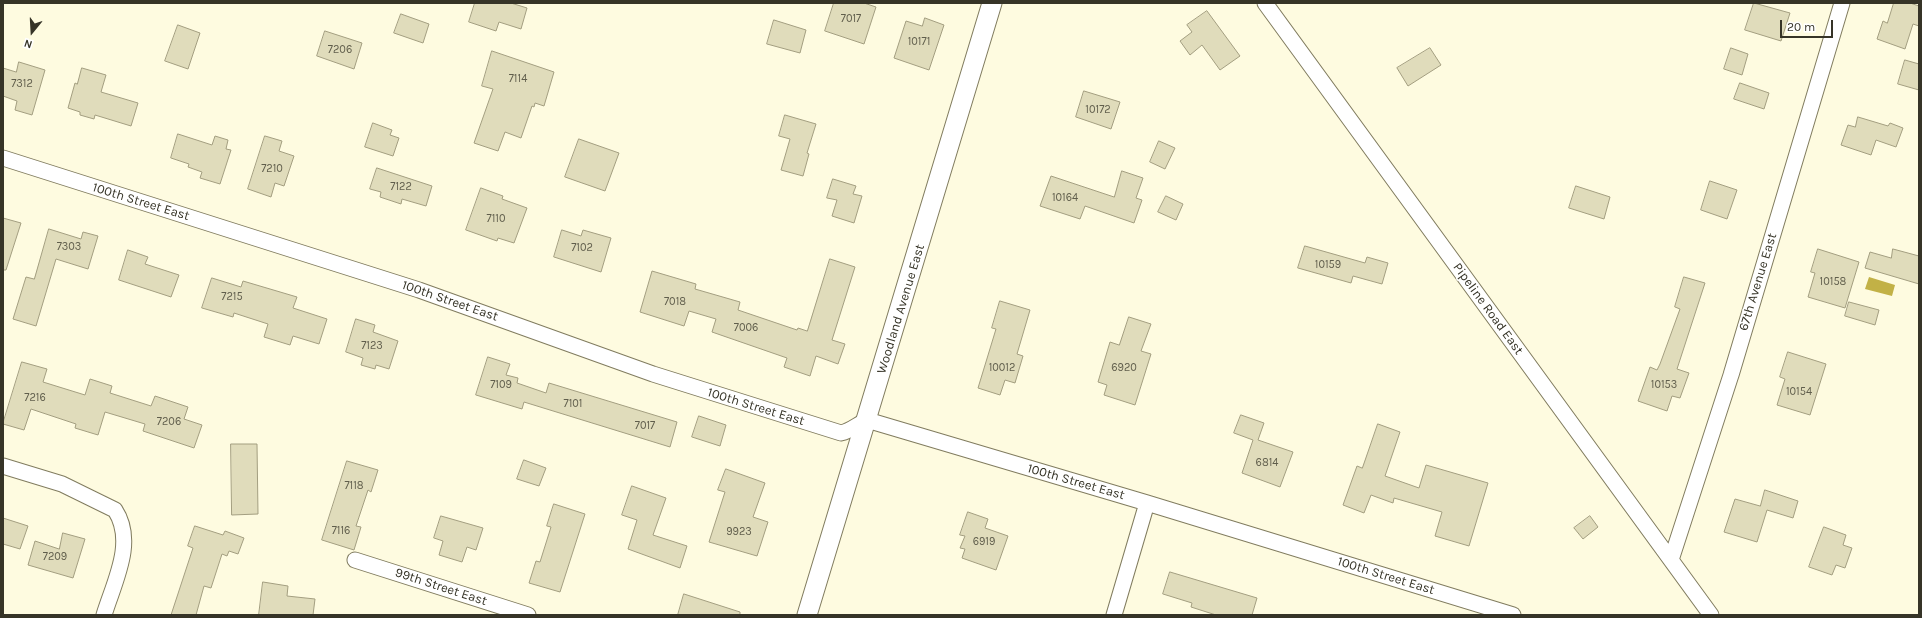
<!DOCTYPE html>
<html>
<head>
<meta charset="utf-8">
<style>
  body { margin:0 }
  #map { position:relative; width:1922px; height:618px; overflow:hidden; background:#fefbe0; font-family:Karla,sans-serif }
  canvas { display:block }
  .frame { position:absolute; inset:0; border:4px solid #363427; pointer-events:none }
  .north { position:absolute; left:12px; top:12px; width:40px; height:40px; -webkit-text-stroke:3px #fff; paint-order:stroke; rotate:198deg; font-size:11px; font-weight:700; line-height:16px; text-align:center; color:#363427 }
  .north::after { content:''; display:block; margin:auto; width:14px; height:18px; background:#363427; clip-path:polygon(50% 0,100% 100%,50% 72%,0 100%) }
  .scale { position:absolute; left:1780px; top:20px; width:53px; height:18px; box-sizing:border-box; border:2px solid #363427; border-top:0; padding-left:5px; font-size:12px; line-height:14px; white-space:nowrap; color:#363427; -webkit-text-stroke:3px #fff; paint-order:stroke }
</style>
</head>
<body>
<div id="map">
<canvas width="1922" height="618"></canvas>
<div class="frame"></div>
<div class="north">N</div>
<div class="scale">20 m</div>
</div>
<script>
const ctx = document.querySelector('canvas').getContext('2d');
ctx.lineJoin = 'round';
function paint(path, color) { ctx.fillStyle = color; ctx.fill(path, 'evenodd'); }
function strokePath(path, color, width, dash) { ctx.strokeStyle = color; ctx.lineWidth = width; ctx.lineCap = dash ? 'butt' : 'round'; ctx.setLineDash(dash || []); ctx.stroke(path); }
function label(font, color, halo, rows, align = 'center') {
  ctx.font = font + ' Karla,sans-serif'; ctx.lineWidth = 3; ctx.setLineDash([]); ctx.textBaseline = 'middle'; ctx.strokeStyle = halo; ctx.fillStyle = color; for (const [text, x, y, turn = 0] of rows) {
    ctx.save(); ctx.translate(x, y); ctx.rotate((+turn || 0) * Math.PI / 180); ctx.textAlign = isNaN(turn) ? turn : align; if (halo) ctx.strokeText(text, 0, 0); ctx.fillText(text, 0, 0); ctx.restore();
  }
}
paint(new Path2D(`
  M 1869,277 L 1895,285 L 1892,296 L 1865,289 Z`), '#c2b146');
const building = new Path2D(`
  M 475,3 L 511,3 L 527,8 L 521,29 L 499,22 L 496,31 L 469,22 Z
  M 834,3 L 864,3 L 876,7 L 864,44 L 825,31 Z
  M 1754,3 L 1790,13 L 1781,41 L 1745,30 Z
  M 1894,3 L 1910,3 L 1919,6 L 1919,26 L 1913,24 L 1905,49 L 1877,39 L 1883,21 L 1887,23 Z
  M 1207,11 L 1240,56 L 1220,70 L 1202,45 L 1190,55 L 1180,41 L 1192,32 L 1187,25 Z
  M 401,14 L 429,24 L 423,43 L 394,33 Z
  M 925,18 L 944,25 L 929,70 L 894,58 L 906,21 L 922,26 Z
  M 774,20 L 806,30 L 800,53 L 767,44 Z
  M 178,25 L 200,33 L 188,69 L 165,61 Z
  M 325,31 L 362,43 L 354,69 L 317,56 Z
  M 1430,48 L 1441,65 L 1408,86 L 1397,68 Z
  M 1731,48 L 1748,54 L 1742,75 L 1724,69 Z
  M 492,51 L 554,72 L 544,106 L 535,103 L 534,107 L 532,106 L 521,138 L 505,132 L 498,151 L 474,143 L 493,89 L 482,86 Z
  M 1905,60 L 1919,64 L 1919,90 L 1898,84 Z
  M 19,62 L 45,70 L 32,115 L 15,110 L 17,101 L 3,96 L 3,68 L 16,72 Z
  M 82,68 L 106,75 L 101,92 L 138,103 L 131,126 L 95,115 L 94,119 L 80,115 L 80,112 L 68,108 L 75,83 L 77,84 Z
  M 1740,83 L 1769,93 L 1764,109 L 1734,99 Z
  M 1084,91 L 1120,102 L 1111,129 L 1076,117 Z
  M 785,115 L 816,124 L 807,153 L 809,154 L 803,176 L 781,170 L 790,139 L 779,136 Z
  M 1858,117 L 1888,126 L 1890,123 L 1903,128 L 1896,147 L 1876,140 L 1871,155 L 1841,145 L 1848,125 L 1855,127 Z
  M 373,123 L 392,130 L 390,135 L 399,138 L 393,156 L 365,147 Z
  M 178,134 L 212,145 L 215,136 L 228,140 L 226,149 L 231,150 L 220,184 L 200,178 L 202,172 L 188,167 L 189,164 L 171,158 Z
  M 265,136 L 282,141 L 279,151 L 294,156 L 284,186 L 275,183 L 271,197 L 248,189 Z
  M 579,139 L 619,153 L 605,191 L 565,177 Z
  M 1159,141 L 1175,148 L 1165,169 L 1150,162 Z
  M 377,168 L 432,186 L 426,206 L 402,199 L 401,204 L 380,197 L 381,192 L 370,189 Z
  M 1122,171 L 1143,178 L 1136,198 L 1142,200 L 1134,223 L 1085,206 L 1080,219 L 1040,206 L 1051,176 L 1114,197 Z
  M 833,179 L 856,186 L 853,194 L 862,196 L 854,223 L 832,216 L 837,200 L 827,198 Z
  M 1710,181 L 1737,190 L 1727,219 L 1701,210 Z
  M 1576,186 L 1610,197 L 1604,219 L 1569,208 Z
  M 481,188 L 503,196 L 502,199 L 527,208 L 514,243 L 498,238 L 497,241 L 466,230 Z
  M 1166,196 L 1183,204 L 1176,220 L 1158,212 Z
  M 3,218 L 21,223 L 6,270 L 3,270 Z
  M 49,229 L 81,239 L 83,232 L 98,236 L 88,269 L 56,259 L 36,326 L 13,319 L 26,277 L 34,279 Z
  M 562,230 L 581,236 L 583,230 L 611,238 L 601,272 L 554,257 Z
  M 1305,246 L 1365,263 L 1367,257 L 1388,263 L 1382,284 L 1353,276 L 1351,283 L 1298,268 Z
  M 1818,249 L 1859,262 L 1845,308 L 1808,297 L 1815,273 L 1811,272 Z
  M 1893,249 L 1919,256 L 1919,284 L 1865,268 L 1870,252 L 1891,258 Z
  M 128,250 L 148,257 L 145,264 L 179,275 L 171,297 L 119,280 Z
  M 830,259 L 855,267 L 832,340 L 845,344 L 838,364 L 816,356 L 810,376 L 784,367 L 787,358 L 712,332 L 716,319 L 689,311 L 684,326 L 640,312 L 652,271 L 696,284 L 695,289 L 740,302 L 738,310 L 797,330 L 798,328 L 807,331 Z
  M 1684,277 L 1705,283 L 1677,369 L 1689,373 L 1680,398 L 1672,396 L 1667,411 L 1638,401 L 1650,367 L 1657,370 L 1660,364 L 1680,309 L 1675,307 Z
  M 212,278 L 241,287 L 243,281 L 297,297 L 293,308 L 327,319 L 319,344 L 293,336 L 290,345 L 264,337 L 268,324 L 234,313 L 233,317 L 202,308 Z
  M 1000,301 L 1030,310 L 1017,354 L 1023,356 L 1015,383 L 1005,380 L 1000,395 L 978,388 L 996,329 L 992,328 Z
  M 1849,302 L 1879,310 L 1875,325 L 1845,316 Z
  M 1129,317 L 1151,324 L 1141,351 L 1151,354 L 1135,405 L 1104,395 L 1107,385 L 1098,382 L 1110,342 L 1119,345 Z
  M 356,319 L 375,325 L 373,332 L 398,341 L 389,369 L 376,365 L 375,369 L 361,365 L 363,358 L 346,352 Z
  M 1788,352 L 1826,364 L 1810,415 L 1777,405 L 1785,379 L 1780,377 Z
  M 488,357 L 510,364 L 506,375 L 518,378 L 517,383 L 546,393 L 549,383 L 677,422 L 670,447 L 524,402 L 522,409 L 476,395 Z
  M 22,362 L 47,369 L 43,382 L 85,395 L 90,379 L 112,386 L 110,393 L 151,406 L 155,396 L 188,407 L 184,419 L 202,425 L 194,448 L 143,431 L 145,424 L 105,412 L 98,435 L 75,428 L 76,424 L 31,409 L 24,430 L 3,424 Z
  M 1241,415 L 1264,423 L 1258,440 L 1293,452 L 1280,487 L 1242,473 L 1253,440 L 1234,433 Z
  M 699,416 L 726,425 L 720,446 L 692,437 Z
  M 1378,424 L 1400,432 L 1385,476 L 1419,488 L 1426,465 L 1488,483 L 1469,546 L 1435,536 L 1442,512 L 1394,498 L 1393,503 L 1371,495 L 1364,513 L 1343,505 L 1357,466 L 1362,468 Z
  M 231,444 L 257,444 L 258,514 L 232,515 Z
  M 524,460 L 546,468 L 539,486 L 517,479 Z
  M 347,461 L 378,470 L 371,492 L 368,490 L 356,526 L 361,527 L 354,550 L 322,540 Z
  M 726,469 L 765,483 L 753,517 L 768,522 L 757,556 L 709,542 L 725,492 L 718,490 Z
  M 632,486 L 666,498 L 653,535 L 687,546 L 680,568 L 628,549 L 637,520 L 622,515 Z
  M 1765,490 L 1798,501 L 1793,518 L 1767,510 L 1757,542 L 1724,532 L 1735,499 L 1760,506 Z
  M 554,504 L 585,514 L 560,592 L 529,583 L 536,561 L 540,562 L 551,527 L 547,526 Z
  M 968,512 L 988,519 L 985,528 L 1008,536 L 996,570 L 962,558 L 965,549 L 960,548 L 965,536 L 960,535 Z
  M 441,516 L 483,528 L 476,550 L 467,547 L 462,562 L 439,555 L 443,541 L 434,538 Z
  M 1590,516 L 1598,527 L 1583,539 L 1574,528 Z
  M 3,518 L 28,526 L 20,549 L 3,544 Z
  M 195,526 L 223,535 L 225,531 L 244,538 L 238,554 L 229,551 L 227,556 L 222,554 L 211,588 L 204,586 L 196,615 L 171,615 L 193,548 L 188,546 Z
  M 1824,527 L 1846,535 L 1843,545 L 1852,548 L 1845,568 L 1836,565 L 1832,575 L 1809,567 Z
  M 63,533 L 85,539 L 73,578 L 28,565 L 35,541 L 59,549 Z
  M 1170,572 L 1257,598 L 1252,615 L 1216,615 L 1191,607 L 1192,603 L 1163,594 Z
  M 263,582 L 288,586 L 287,596 L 315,599 L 313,615 L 259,615 Z
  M 684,594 L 740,612 L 740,615 L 678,615 Z`);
paint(building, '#e0dcbb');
strokePath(building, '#a39e80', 1);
const minor = new Path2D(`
  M 1265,3 L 1711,615
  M 3,158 L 419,290 L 653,374 L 841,433 C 851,431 858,424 867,420 L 1147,503 L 1513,615
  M 3,466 L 62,484 L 115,510 C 136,542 114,582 104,615
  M 355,560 L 528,615
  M 1671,560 L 1731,375 L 1842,3
  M 1114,615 L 1147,503`);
const tertiary = new Path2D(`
  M 807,615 L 992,3`);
strokePath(minor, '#817c5f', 17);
strokePath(tertiary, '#817c5f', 21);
strokePath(minor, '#fff', 15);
strokePath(tertiary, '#fff', 19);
label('11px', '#605e4c', null, [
  ["7017",851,19],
  ["10171",919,42],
  ["7206",340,50],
  ["7114",518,79],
  ["7312",22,84],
  ["10172",1098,110],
  ["7210",272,169],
  ["7122",401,187],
  ["10164",1065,198],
  ["7110",496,219],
  ["7303",69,247],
  ["7102",582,248],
  ["10159",1328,265],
  ["10158",1833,282],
  ["7215",232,297],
  ["7018",675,302],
  ["7006",746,328],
  ["7123",372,346],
  ["10012",1002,368],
  ["6920",1124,368],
  ["7109",501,385],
  ["10153",1664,385],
  ["10154",1799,392],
  ["7216",35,398],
  ["7101",573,404],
  ["7206",169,422],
  ["7017",645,426],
  ["6814",1267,463],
  ["7118",354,486],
  ["7116",341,531],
  ["9923",739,532],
  ["6919",984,542],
  ["7209",55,557]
]);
label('13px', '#363427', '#fff', [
  ["100th Street East",141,202,17],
  ["67th Avenue East",1758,282,-73],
  ["100th Street East",450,301,19],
  ["Woodland Avenue East",901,309,-73],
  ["Pipeline Road East",1488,309,54],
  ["100th Street East",756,407,17],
  ["100th Street East",1076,482,16],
  ["100th Street East",1386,576,17],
  ["99th Street East",441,587,18]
]);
</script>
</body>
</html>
